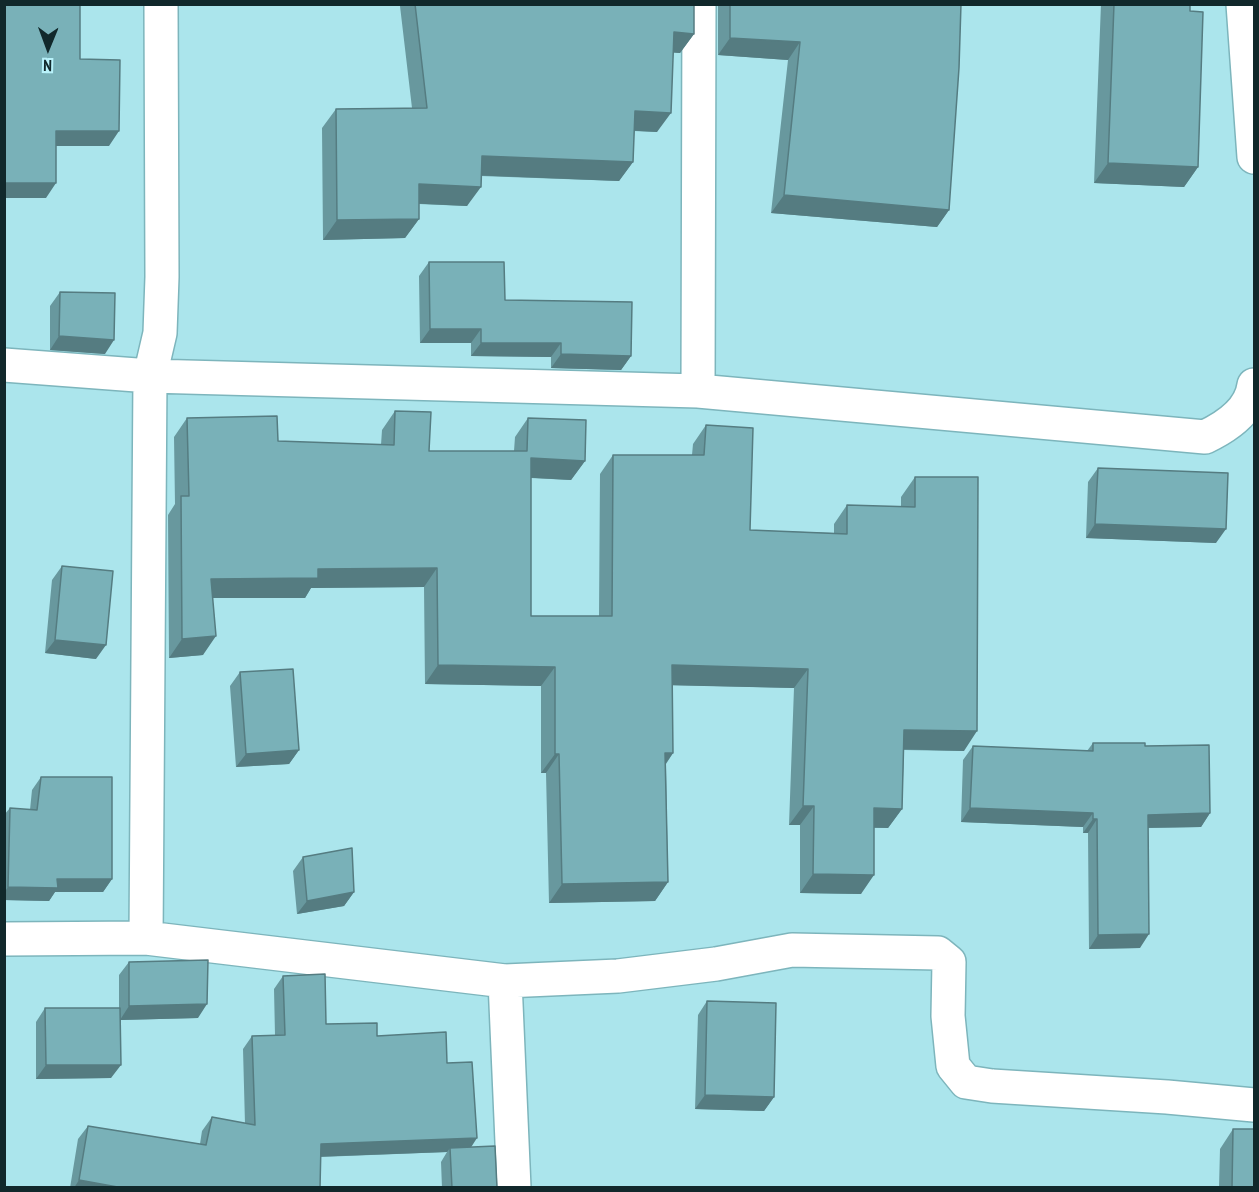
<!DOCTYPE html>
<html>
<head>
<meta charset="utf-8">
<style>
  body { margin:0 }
  #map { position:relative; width:1259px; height:1192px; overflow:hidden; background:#abe5ec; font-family:"PT Sans Narrow",sans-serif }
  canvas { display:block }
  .frame { position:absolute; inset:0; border:6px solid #11282b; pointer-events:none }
  .north { position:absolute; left:18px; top:18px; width:60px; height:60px; -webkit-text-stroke:4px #b8f2fa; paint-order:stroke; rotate:181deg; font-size:16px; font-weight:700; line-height:24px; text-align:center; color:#11282b }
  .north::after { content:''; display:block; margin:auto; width:21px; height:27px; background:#11282b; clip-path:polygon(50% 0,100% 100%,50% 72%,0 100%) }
</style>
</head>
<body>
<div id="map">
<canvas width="1259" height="1192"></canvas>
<div class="frame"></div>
<div class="north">N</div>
</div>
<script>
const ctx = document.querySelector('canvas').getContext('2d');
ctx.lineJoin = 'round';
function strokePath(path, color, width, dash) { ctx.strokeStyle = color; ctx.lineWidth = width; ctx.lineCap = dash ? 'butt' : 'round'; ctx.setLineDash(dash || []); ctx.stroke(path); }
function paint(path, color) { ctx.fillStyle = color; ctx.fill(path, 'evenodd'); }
const minor = new Path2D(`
  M 1243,4 L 1254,157
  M 4,365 L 150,376 L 698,391 L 1205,437 C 1226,427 1251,410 1254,385
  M 698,391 L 699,4
  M 146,938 L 150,376 L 160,333 L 162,277 L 161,4
  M 4,939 L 146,938 L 505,981 L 618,976 L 716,964 L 792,950 L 938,953 L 949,962 L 948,1016 L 953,1066 L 966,1082 L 992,1086 L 1167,1097 L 1254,1105
  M 505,981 L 514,1188`);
strokePath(minor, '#7db5bc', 36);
strokePath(minor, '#fff', 33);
paint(new Path2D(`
  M 401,4 L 694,4 L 694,34 L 680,53 L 673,52 L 657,132 L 634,131 L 633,162 L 619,181 L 481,176 L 467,206 L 419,204 L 419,219 L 405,238 L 323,240 L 322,128 L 336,109 L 412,108 L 400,6 Z
  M 718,4 L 961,4 L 949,210 L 937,227 L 771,213 L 788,60 L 718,55 Z
  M 1101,4 L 1190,4 L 1190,11 L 1198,167 L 1184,187 L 1094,183 Z
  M 429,262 L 505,300 L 631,356 L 621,370 L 551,368 L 551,357 L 471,356 L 471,343 L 420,343 L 419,276 Z
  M 60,292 L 105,354 L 50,350 L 50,306 Z
  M 395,411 L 429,451 L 514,451 L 515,437 L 528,418 L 585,461 L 571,480 L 531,478 L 531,616 L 599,616 L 600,474 L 613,455 L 692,455 L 693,444 L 706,425 L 750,530 L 834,533 L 834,524 L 847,505 L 901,507 L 901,497 L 915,477 L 964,751 L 904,750 L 902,809 L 888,828 L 874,828 L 861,894 L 800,893 L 800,825 L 789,825 L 794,688 L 673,685 L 673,753 L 666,764 L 668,882 L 655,901 L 549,903 L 546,773 L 541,773 L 541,686 L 425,684 L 424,587 L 311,588 L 305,598 L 213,598 L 203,655 L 169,658 L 168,515 L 175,504 L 174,437 L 187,418 L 278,441 L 381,445 L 382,430 Z
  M 1098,468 L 1216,543 L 1086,538 L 1088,482 Z
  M 62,566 L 96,659 L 45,653 L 52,580 Z
  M 240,672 L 299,750 L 289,764 L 236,767 L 230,686 Z
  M 1093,743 L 1145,746 L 1210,813 L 1201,827 L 1148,828 L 1140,948 L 1089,949 L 1088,833 L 1083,833 L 1083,827 L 961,822 L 963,760 L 973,746 L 1087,751 Z
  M 41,777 L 112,879 L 103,892 L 55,892 L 49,901 L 4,900 L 4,815 L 10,808 L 30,810 L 32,790 Z
  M 303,857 L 354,892 L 344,906 L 297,914 L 293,871 Z
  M 129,962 L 198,1018 L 121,1020 L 111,1078 L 36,1079 L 36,1022 L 45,1008 L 119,1008 L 119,975 Z
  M 283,976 L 326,1024 L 377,1036 L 447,1063 L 471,1147 L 497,1188 L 442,1188 L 441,1162 L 447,1152 L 320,1157 L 320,1188 L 70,1188 L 78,1139 L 88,1126 L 200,1144 L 202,1131 L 212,1117 L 245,1124 L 243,1049 L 252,1036 L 275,1035 L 274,989 Z
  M 707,1001 L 774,1097 L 764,1111 L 695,1109 L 698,1015 Z
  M 1233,1129 L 1254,1188 L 1219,1188 L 1220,1149 Z`), '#68989e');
paint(new Path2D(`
  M 674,32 L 694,34 L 680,53 L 660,52 Z
  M 730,38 L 800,42 L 788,60 L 718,55 Z
  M 635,111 L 671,113 L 657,132 L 622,130 Z
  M 56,131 L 119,131 L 109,146 L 46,146 Z
  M 482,156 L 633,162 L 619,181 L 468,175 Z
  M 1108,163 L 1198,167 L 1184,187 L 1094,183 Z
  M 4,183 L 56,183 L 46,198 L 4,198 Z
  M 419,184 L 481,187 L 467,206 L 405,203 Z
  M 784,195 L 949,210 L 937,227 L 771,213 Z
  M 419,219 L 405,238 L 323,240 L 337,220 Z
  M 430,329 L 481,329 L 471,343 L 420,343 Z
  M 59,336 L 114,340 L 105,354 L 50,350 Z
  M 481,343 L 561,343 L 551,357 L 471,356 Z
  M 561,354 L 631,356 L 621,370 L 551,368 Z
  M 531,458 L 585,461 L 571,480 L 518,477 Z
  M 1095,524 L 1226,529 L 1216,543 L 1086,538 Z
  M 437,568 L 424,587 L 311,588 L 305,598 L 197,598 L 211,579 L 318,569 Z
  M 216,636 L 203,655 L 169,658 L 182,639 Z
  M 55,640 L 106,645 L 96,659 L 45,653 Z
  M 438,665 L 555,667 L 541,686 L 425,684 Z
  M 672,665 L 808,669 L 794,688 L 659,685 Z
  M 904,730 L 977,731 L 964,751 L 891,749 Z
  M 299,750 L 289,764 L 236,767 L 246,754 Z
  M 665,753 L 673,753 L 660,772 Z
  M 555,754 L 559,754 L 546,773 L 541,773 Z
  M 803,806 L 814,806 L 800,825 L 789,825 Z
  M 874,808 L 902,809 L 888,828 L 861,827 Z
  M 970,808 L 1093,813 L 1083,827 L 961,822 Z
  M 1210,813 L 1201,827 L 1138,828 L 1148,815 Z
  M 1093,819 L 1097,819 L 1088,833 L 1083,833 Z
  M 813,874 L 874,875 L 861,894 L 800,893 Z
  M 57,879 L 112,879 L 103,892 L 55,892 L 49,901 L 4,900 L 4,893 L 8,887 Z
  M 668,882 L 655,901 L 549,903 L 562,884 Z
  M 354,892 L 344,906 L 297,914 L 307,901 Z
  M 1149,934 L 1140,948 L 1089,949 L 1098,935 Z
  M 207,1004 L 198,1018 L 120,1020 L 129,1006 Z
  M 46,1065 L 121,1065 L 111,1078 L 36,1079 Z
  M 705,1095 L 774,1097 L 764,1111 L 695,1109 Z
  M 477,1138 L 468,1152 L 450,1148 L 447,1152 L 311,1157 L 321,1144 Z
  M 79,1180 L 123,1188 L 74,1188 Z`), '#557c81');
const building = new Path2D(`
  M 4,4 L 80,4 L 80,59 L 120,60 L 119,131 L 56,131 L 56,183 L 4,183 Z
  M 415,4 L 694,4 L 694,34 L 674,32 L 671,113 L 635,111 L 633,162 L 482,156 L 481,187 L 419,184 L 419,219 L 337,220 L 336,109 L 427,108 Z
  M 730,4 L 961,4 L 959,68 L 949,210 L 784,195 L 800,42 L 730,38 Z
  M 1114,4 L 1190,4 L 1190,11 L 1203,12 L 1198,167 L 1108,163 Z
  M 429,262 L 504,262 L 505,300 L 632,302 L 631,356 L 561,354 L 561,343 L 481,343 L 481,329 L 430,329 Z
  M 60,292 L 115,293 L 114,340 L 59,336 Z
  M 395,411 L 431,412 L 429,451 L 527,451 L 528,418 L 586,420 L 585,461 L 531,458 L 531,616 L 612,616 L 613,455 L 704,455 L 706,425 L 753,428 L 750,530 L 847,534 L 847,505 L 915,507 L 915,477 L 978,477 L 977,731 L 904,730 L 902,809 L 874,808 L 874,875 L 813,874 L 814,806 L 803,806 L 808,669 L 672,665 L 673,753 L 665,753 L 668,882 L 562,884 L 559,754 L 555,754 L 555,667 L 438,665 L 437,568 L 318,569 L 318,578 L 211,579 L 216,636 L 182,639 L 181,496 L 189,496 L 187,418 L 277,416 L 278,441 L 394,445 Z
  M 1098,468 L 1228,473 L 1226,529 L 1095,524 Z
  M 62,566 L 113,571 L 106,645 L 55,640 Z
  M 293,669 L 299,750 L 246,754 L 240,672 Z
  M 1093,743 L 1145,743 L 1145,746 L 1209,745 L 1210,813 L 1148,815 L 1149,934 L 1098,935 L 1097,819 L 1093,819 L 1093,813 L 970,808 L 973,746 L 1093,751 Z
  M 41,777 L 112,777 L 112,879 L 57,879 L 58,888 L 8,887 L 10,808 L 37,810 Z
  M 352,848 L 354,892 L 307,901 L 303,857 Z
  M 208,960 L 207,1004 L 129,1006 L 129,962 Z
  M 325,974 L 326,1024 L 377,1023 L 377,1036 L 446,1032 L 447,1063 L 472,1062 L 477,1138 L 321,1144 L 320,1188 L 123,1188 L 79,1180 L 88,1126 L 206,1145 L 212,1117 L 255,1125 L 252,1036 L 285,1035 L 283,976 Z
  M 707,1001 L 776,1003 L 774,1097 L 705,1095 Z
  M 45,1008 L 120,1008 L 121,1065 L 46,1065 Z
  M 1233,1129 L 1254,1129 L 1254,1188 L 1232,1188 Z
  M 495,1146 L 497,1188 L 452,1188 L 450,1148 Z`);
paint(building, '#79b1b8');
strokePath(building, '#557c81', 1.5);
</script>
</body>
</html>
